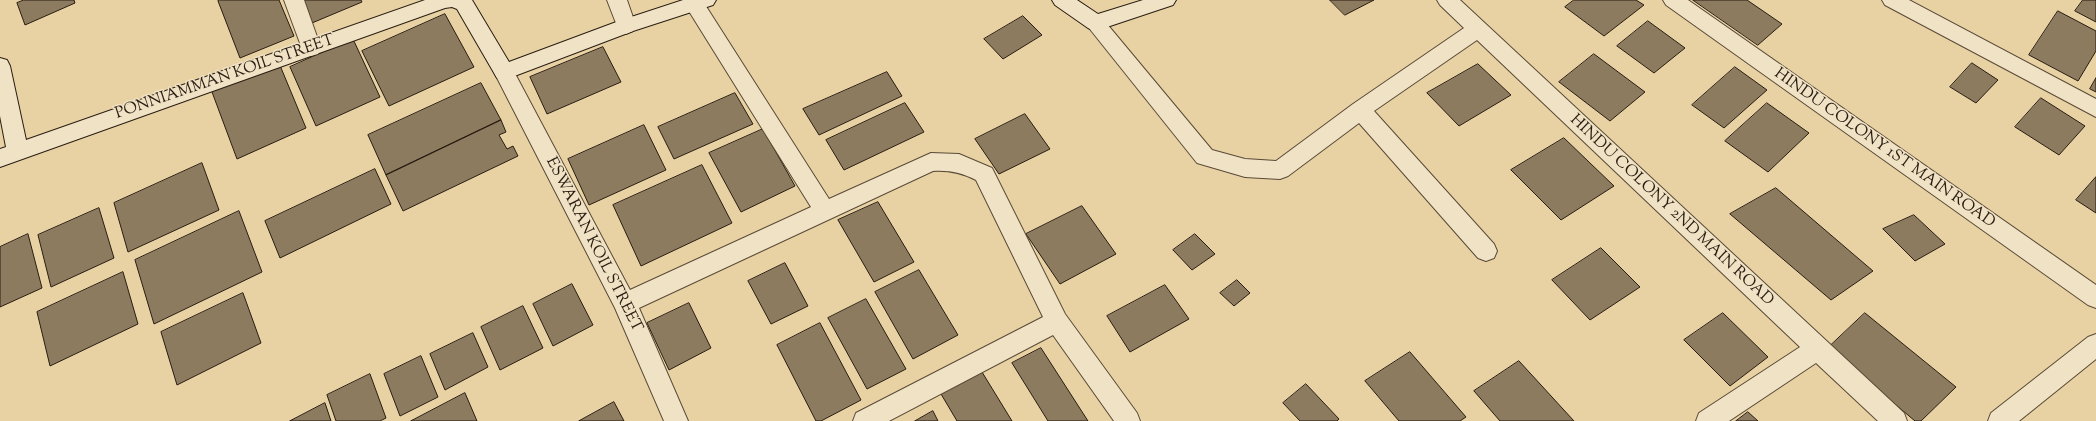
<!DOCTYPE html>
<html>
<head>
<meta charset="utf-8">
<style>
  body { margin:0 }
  canvas { display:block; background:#e8d2a4 }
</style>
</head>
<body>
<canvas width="2096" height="421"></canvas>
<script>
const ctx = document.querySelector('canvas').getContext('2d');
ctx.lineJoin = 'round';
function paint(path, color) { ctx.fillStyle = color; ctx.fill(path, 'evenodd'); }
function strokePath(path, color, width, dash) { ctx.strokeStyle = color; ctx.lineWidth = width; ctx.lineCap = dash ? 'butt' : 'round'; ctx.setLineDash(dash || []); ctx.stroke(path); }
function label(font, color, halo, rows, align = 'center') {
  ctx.font = font + ' "Sorts Mill Goudy",serif'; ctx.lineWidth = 3; ctx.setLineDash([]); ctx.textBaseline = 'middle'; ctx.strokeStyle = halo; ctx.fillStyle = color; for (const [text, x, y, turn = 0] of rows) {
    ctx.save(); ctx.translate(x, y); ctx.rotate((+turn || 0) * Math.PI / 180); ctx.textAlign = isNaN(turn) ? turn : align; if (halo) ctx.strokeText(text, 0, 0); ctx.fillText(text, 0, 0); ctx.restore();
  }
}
const building = new Path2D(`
  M 24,0 L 74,0 L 75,3 L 25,25 L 17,3 Z
  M 220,0 L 279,0 L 294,36 L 240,58 L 218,1 Z
  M 302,0 L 361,0 L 362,2 L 312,23 Z
  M 1330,0 L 1374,0 L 1345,15 Z
  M 1574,0 L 1636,0 L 1644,5 L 1604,36 L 1565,7 Z
  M 1693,0 L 1747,0 L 1782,24 L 1758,45 Z
  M 2083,0 L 2096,0 L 2096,22 L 2075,11 Z
  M 2058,11 L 2096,31 L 2096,51 L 2078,81 L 2029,55 Z
  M 445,14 L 474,67 L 389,106 L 362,51 Z
  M 1023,16 L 1042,35 L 1003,59 L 984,39 Z
  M 1648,21 L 1685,48 L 1654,73 L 1617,46 Z
  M 353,39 L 380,97 L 316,126 L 290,67 Z
  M 603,47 L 621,82 L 547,114 L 530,77 Z
  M 1594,54 L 1645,92 L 1610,121 L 1559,82 Z
  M 279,63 L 306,128 L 237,159 L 212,92 Z
  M 1972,63 L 1998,80 L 1976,103 L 1950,87 Z
  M 1478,64 L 1511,95 L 1459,126 L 1427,93 Z
  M 1735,67 L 1767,90 L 1724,128 L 1692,105 Z
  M 887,72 L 902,96 L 819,135 L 803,109 Z
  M 2096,78 L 2096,92 L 2090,89 Z
  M 481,83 L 501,120 L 386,175 L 368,135 Z
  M 735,93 L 753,124 L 674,159 L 658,127 Z
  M 2041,98 L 2085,126 L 2059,155 L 2015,127 Z
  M 905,103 L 924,132 L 844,170 L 826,140 Z
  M 1767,103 L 1809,133 L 1768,172 L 1725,141 Z
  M 1025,114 L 1050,149 L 999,174 L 975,139 Z
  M 501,120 L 506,132 L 499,135 L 507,149 L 513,146 L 518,156 L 403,211 L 386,175 Z
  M 644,125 L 666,170 L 589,205 L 568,159 Z
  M 763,129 L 795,186 L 741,212 L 709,153 Z
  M 1564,138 L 1614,186 L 1561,220 L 1511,170 Z
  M 202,163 L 219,210 L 128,252 L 114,203 Z
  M 702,165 L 732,223 L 641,266 L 613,205 Z
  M 375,169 L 391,204 L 280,258 L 265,221 Z
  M 2096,177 L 2096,213 L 2076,200 Z
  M 1776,188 L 1873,271 L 1831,300 L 1730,214 Z
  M 878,202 L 914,262 L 874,282 L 838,220 Z
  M 1082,206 L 1116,254 L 1060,284 L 1026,234 Z
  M 99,208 L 114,258 L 51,287 L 38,235 Z
  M 239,211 L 262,272 L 154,324 L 135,260 Z
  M 1914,215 L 1945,244 L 1915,261 L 1883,229 Z
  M 28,234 L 42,288 L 0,307 L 0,247 Z
  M 1195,234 L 1215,254 L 1192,270 L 1173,250 Z
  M 1601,248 L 1640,287 L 1590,320 L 1552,280 Z
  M 785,263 L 808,306 L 771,324 L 748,281 Z
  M 919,270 L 958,335 L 913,359 L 875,292 Z
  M 123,272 L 138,324 L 50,366 L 37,312 Z
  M 1237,280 L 1250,293 L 1234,306 L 1220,293 Z
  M 572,284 L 593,325 L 553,346 L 533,304 Z
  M 1165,285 L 1189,319 L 1130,352 L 1107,316 Z
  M 243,293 L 261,343 L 177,385 L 161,332 Z
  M 866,299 L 906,369 L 867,389 L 828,318 Z
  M 689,303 L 711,348 L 669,370 L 647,323 Z
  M 523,306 L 543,348 L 500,370 L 481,327 Z
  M 1723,313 L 1768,357 L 1730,386 L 1684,340 Z
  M 1865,313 L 1956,387 L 1921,421 L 1915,421 L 1828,348 Z
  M 820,323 L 861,400 L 821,421 L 816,421 L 777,345 Z
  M 473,333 L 488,367 L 445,390 L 430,354 Z
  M 1041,348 L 1088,421 L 1048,421 L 1012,363 Z
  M 1410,352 L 1466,417 L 1460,421 L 1399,421 L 1365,381 Z
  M 421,356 L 438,397 L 400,416 L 384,374 Z
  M 1519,361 L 1574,421 L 1500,421 L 1474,391 Z
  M 982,372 L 1012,421 L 957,421 L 941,394 Z
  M 370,374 L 386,418 L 380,421 L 336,421 L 327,395 Z
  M 1306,384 L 1339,419 L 1337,421 L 1300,421 L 1283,403 Z
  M 465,393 L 477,421 L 411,421 Z
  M 614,402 L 624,421 L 579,421 Z
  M 325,403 L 331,421 L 290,421 Z
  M 933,411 L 938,421 L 915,421 Z
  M 1748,412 L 1758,421 L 1736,421 Z`);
paint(building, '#8c7b5e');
strokePath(building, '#291d13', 1);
const street = new Path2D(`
  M 284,0 L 304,0 L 321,48 L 318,54 L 311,56 L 304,54 Z
  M 607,0 L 627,0 L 636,26 L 633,31 L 626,34 L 619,31 Z
  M 686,0 L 702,0 L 829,199 L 931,153 L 959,154 L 992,168 L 1065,314 L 1137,413 L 1140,421 L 1114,421 L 1053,335 L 889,421 L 853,421 L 856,413 L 1043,317 L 976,180 C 962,173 950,170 933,171 L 639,308 L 688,421 L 664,421 L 615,308 L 494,72 L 497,66 L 504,64 L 511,66 L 630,290 L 811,207 L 687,8 L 684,3 Z
  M 1437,0 L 1460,0 L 1904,413 L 1907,421 L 1878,421 L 1816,363 L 1729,421 L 1696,421 L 1699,413 L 1800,347 L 1477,40 L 1374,111 L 1494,244 L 1497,251 L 1494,258 L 1486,261 L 1478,258 L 1359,123 L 1288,176 L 1280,179 L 1245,177 L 1197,163 L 1085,23 L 1088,18 L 1095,15 L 1102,18 L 1212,150 L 1245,159 L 1276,161 L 1353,104 L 1464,28 L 1440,5 Z
  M 1663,0 L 1688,0 L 2096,285 L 2096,308 L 2088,305 L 1666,5 Z
  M 1882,0 L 1909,0 L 2096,99 L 2096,117 L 1885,5 Z
  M 2096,334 L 2096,359 L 2019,421 L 1988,421 L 1991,413 L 2088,337 Z`);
const secondary = new Path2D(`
  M 425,0 L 472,0 L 509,62 L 619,21 L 683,0 L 716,0 L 713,5 L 633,31 L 504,80 L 497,78 L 457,9 L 452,7 L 445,8 L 0,167 L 0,149 L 6,147 L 0,116 L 0,58 L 7,60 L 10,66 L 26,140 Z
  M 1052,0 L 1077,0 L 1098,14 L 1143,0 L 1176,0 L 1173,5 L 1095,31 L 1088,28 L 1055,5 Z`);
strokePath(street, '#594a37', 2);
strokePath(secondary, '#291d13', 2);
paint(street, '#f0e2c4');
paint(secondary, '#f0e2c4');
label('16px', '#291d13', '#f0e2c4', [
  ["PONNIAMMAN KOIL STREET",225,78,-19],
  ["HINDU COLONY 1ST MAIN ROAD",1884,149,35],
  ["HINDU COLONY 2ND MAIN ROAD",1671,211,43],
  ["ESWARAN KOIL STREET",593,245,63]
]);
</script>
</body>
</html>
